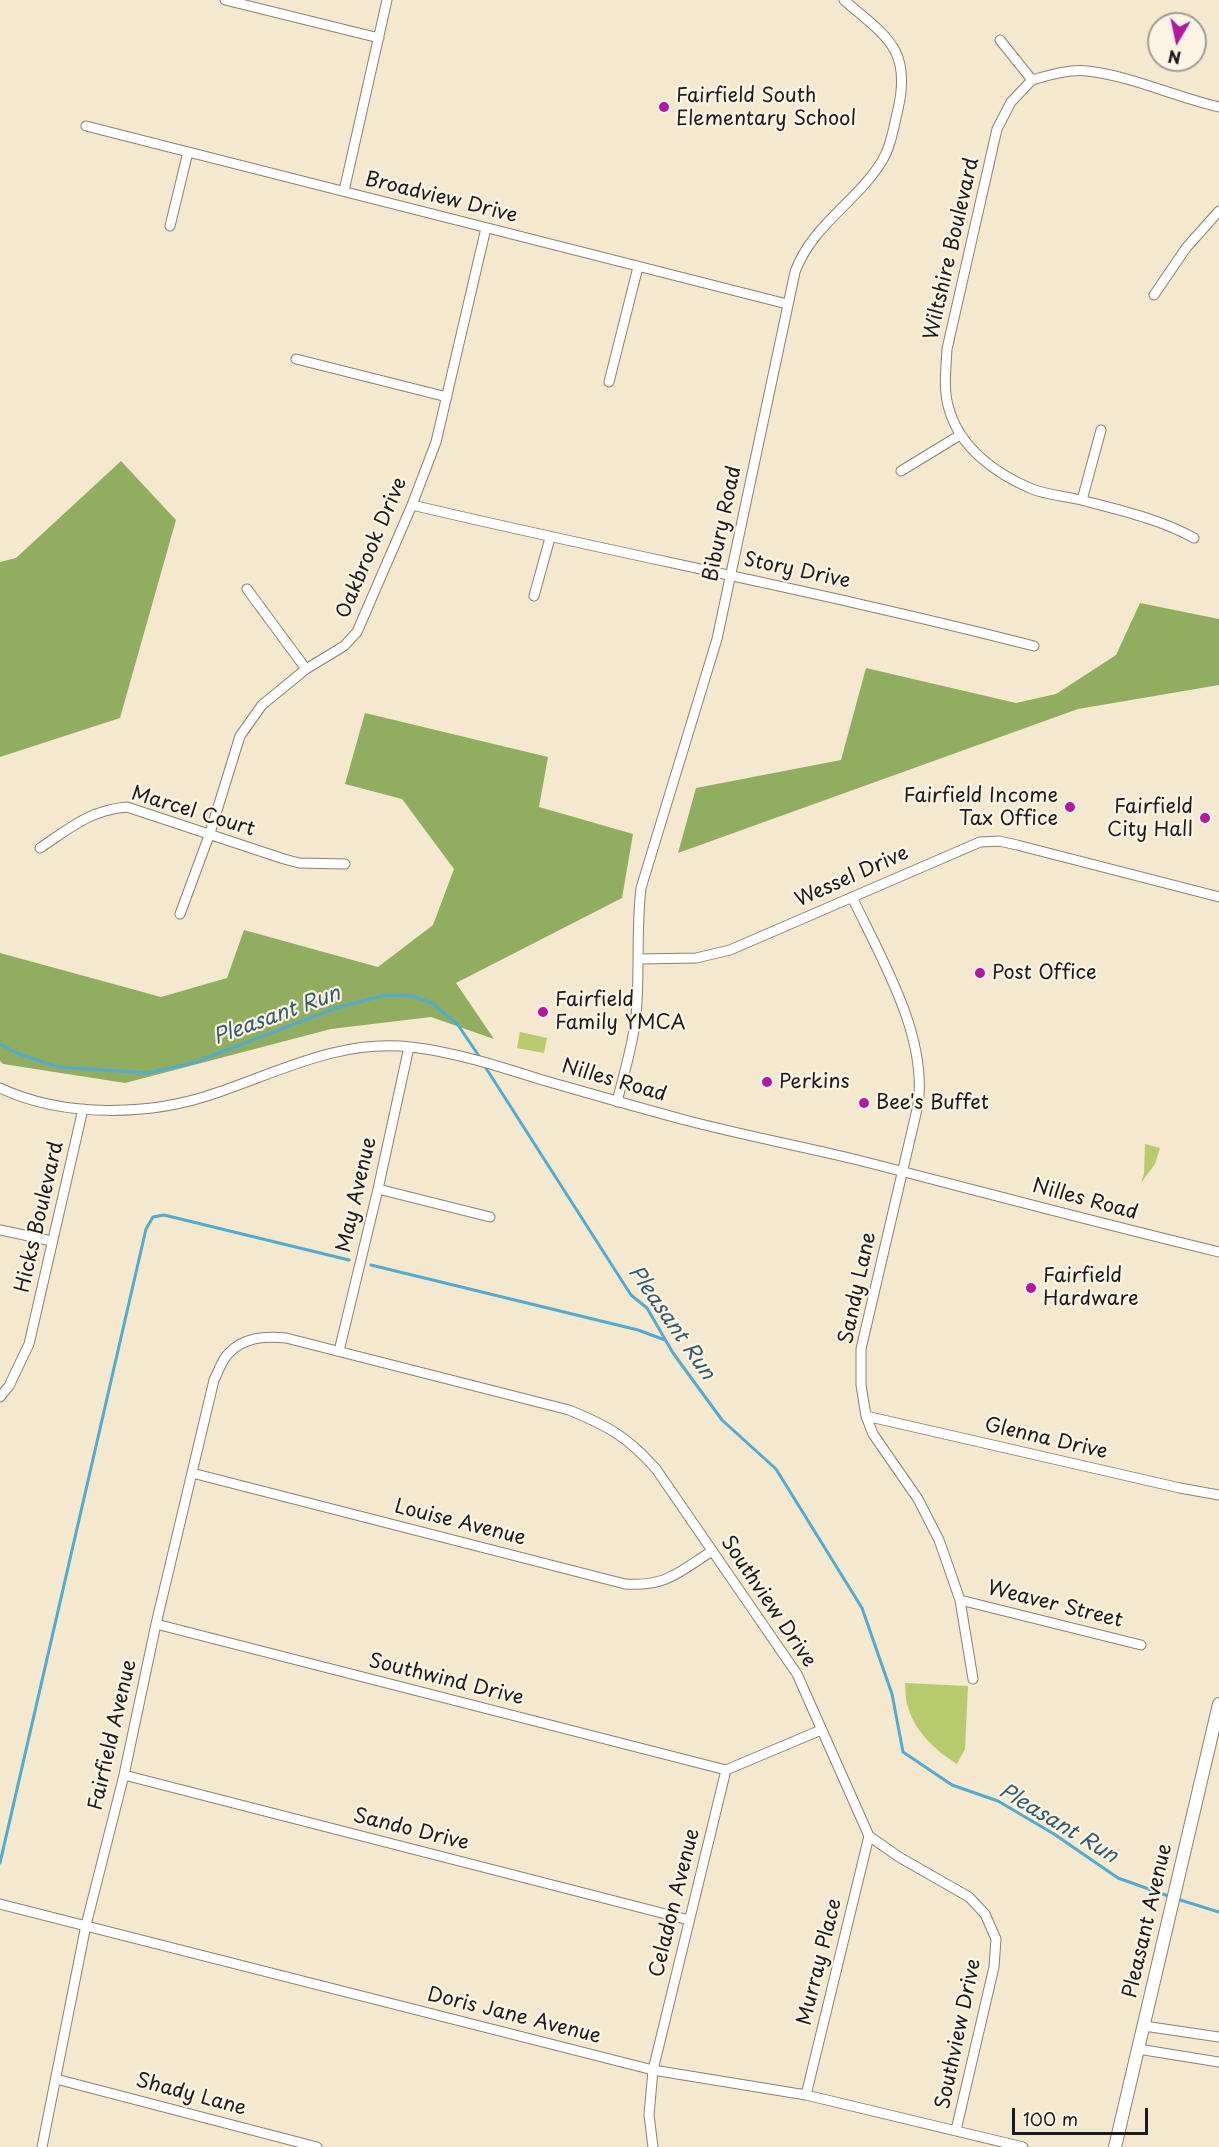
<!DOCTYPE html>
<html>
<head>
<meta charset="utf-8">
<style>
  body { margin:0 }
  #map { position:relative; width:1219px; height:2147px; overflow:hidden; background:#f4e8cf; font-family:"Playpen Sans",sans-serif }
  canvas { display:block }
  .north { position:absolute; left:1147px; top:12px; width:60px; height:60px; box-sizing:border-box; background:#fcf5e5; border:2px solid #a29e95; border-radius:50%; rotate:189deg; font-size:16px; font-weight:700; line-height:24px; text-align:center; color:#1c1c1c }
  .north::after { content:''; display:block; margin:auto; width:21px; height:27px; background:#b5179e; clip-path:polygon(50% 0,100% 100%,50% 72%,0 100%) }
  .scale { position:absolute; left:1012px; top:2108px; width:136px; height:27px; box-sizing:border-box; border:3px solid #1c1c1c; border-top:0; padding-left:8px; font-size:18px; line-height:21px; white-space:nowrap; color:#1c1c1c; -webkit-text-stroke:4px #fcf5e5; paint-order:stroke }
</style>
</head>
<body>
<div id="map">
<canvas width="1219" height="2147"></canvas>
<div class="north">N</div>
<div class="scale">100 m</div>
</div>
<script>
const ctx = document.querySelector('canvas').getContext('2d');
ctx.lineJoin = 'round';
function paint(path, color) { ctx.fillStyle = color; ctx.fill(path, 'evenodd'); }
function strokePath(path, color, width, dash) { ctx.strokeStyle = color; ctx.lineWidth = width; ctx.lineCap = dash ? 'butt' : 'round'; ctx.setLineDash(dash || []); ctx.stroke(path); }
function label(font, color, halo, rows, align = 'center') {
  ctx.font = font + ' "Playpen Sans",sans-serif'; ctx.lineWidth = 4.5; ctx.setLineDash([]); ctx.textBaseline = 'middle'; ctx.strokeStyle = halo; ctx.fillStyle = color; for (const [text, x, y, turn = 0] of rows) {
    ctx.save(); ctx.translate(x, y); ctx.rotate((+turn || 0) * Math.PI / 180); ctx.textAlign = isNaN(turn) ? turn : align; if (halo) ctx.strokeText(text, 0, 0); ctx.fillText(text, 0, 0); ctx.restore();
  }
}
paint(new Path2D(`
  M 520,1032 L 547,1038 L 544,1053 L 517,1048 Z
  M 1145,1144 L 1160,1148 L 1155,1164 L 1141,1183 L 1144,1174 Z
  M 905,1683 L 968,1686 L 965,1749 L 957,1764 C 936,1751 915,1732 908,1707 C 905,1700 906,1690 905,1683 Z`), '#b7ca6d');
paint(new Path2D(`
  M 121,461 L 176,520 L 120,718 L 0,757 L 0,562 L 16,558 Z
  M 1140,603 L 1219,619 L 1219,685 L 1078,709 L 678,853 L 696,788 L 841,760 L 866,668 L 1016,703 L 1056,694 L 1116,655 Z
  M 365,713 L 548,757 L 539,807 L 633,834 L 622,898 L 456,983 L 494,1039 L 431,1017 L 331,1029 L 125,1083 L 3,1064 L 0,1061 L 0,953 L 161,997 L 227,978 L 244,930 L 378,967 L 433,925 L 454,869 L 402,799 L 345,784 Z`), '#91ae60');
strokePath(new Path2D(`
  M 0,1044 L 19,1054 L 58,1067 L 148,1073 L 193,1063 L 336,1008 L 381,996 L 409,995 L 432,1003 L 458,1025 L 481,1059
  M 484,1065 L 631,1295 L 647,1308 L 673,1353 L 722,1420 L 776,1469 L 862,1608 L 892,1694 L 903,1752 L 952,1785 L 998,1801 L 1054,1834 L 1118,1878 L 1171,1897
  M 371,1265 L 638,1330 L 665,1340
  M 0,1863 L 146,1229 L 153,1217 L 164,1215 L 349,1260
  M 1177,1899 L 1219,1912`), '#53abd0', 3);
const minor = new Path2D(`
  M 225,0 L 379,38
  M 1000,40 L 1032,80
  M 1032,80 L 1011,102 L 997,129 L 947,349 C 946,369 943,390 949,409 C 960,448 996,474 1032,489 C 1047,495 1065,496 1081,500 C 1119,510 1160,519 1194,538
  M 1032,80 C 1050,75 1069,69 1087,71 C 1132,76 1175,97 1219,107
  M 86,126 L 787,304
  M 344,191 L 387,0
  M 170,226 L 188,152
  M 1154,295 L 1186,248 L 1219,211
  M 296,359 L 447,397
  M 609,382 L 638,267
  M 901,471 L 960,435
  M 1082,500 L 1101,430
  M 412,505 C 619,554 828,593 1034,646
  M 247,589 L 306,669
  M 534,596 L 550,538
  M 40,848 C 70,828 90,810 127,807 L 284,859 L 299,863 L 345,864
  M 852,897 C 881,958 928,1036 918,1105 L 861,1349 L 861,1385 L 866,1416 L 873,1434 L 918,1499 L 939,1540 L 960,1600 L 973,1679
  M 180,914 L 210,833 L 240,736 L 262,705 L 306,669 L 344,646 L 357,632 L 412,505 L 436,442 L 486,228
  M 639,959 L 696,958 L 730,950 L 980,842 L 999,841 L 1017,845 L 1219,897
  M 0,1088 C 64,1118 151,1116 216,1093 C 281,1071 340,1039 411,1047 C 454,1052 498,1066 539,1079 C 588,1093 636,1107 685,1120 C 742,1135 800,1146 858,1160 C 978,1191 1098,1223 1219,1252
  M 617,1102 C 624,1073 633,1045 636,1016 C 640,973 636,930 641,888 L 717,639 L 795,272 C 812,225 857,202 882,161 C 891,146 894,126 898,109 C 912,48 885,36 844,0
  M 378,1189 L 490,1217
  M 0,1230 L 52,1241
  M 339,1351 L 378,1189 L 409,1047
  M 0,1397 L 9,1386 L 29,1344 L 83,1109
  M 866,1416 L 1180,1488 L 1219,1495
  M 192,1473 L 625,1584 C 666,1587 679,1572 712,1551
  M 960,1600 L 1141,1645
  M 156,1624 L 726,1770
  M 726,1770 L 821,1730
  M 124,1775 L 689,1920
  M 0,1904 L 653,2070 L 806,2095 L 1023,2147
  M 1144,2026 L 1219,2037
  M 1138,2049 L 1219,2062
  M 56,2079 L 317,2147
  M 806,2095 L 869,1836
  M 42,2147 L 86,1925 L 124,1775 L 156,1624 L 214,1380 C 218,1372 222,1360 228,1354 C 243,1337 265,1336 286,1338 L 569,1410 C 608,1426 628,1437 656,1469 L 797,1674 L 869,1836 L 899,1857 L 969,1897 L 985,1914 L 996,1939 L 994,1967 L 956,2130
  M 653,2147 L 649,2115 L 653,2070 L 726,1770`);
const major = new Path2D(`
  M 1115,2147 L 1219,1704`);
strokePath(minor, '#888276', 11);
strokePath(major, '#888276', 14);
strokePath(minor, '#fff', 9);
strokePath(major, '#fff', 12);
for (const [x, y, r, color] of [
  [664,107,6,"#b5179e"],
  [1070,807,6,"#b5179e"],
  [1205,818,6,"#b5179e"],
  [980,973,6,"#b5179e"],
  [543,1012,6,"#b5179e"],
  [767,1082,6,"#b5179e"],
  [864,1103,6,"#b5179e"],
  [1031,1288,6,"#b5179e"]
]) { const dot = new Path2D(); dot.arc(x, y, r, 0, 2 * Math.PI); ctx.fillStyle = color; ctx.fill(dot); strokePath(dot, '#fcf5e5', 2); }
label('20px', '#1c1c1c', '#fcf5e5', [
  ["Fairfield South",676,96],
  ["Elementary School",676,119],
  ["Fairfield Income",1058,796,"right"],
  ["Tax Office",1058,819,"right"],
  ["Fairfield",1193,807,"right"],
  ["City Hall",1193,830,"right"],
  ["Post Office",992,973],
  ["Fairfield",555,1000],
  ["Family YMCA",555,1023],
  ["Perkins",779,1082],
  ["Bee's Buffet",876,1103],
  ["Fairfield",1043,1276],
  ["Hardware",1043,1299]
], 'left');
label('20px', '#1c1c1c', '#fcf5e5', [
  ["Broadview Drive",441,198,14],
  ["Wiltshire Boulevard",952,249,-77],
  ["Bibury Road",723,524,-78],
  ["Oakbrook Drive",372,548,-67],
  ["Story Drive",797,571,12],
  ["Marcel Court",193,812,17],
  ["Wessel Drive",852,877,-24],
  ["Nilles Road",614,1081,16],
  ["May Avenue",357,1195,-77],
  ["Nilles Road",1085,1200,15],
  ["Hicks Boulevard",40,1217,-77],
  ["Sandy Lane",858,1288,-78],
  ["Glenna Drive",1046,1439,13],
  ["Louise Avenue",460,1523,14],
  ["Southview Drive",768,1602,56],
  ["Weaver Street",1055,1605,14],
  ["Southwind Drive",446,1680,14],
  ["Fairfield Avenue",113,1735,-77],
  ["Sando Drive",411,1830,14],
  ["Celadon Avenue",675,1903,-76],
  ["Pleasant Avenue",1148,1921,-77],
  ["Murray Place",820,1962,-76],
  ["Doris Jane Avenue",514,2016,14],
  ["Southview Drive",959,2034,-78],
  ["Shady Lane",191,2095,15]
]);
label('italic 21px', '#355c6d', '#fcf5e5', [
  ["Pleasant Run",277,1016,-20],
  ["Pleasant Run",671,1323,55],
  ["Pleasant Run",1058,1824,31]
]);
</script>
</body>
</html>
